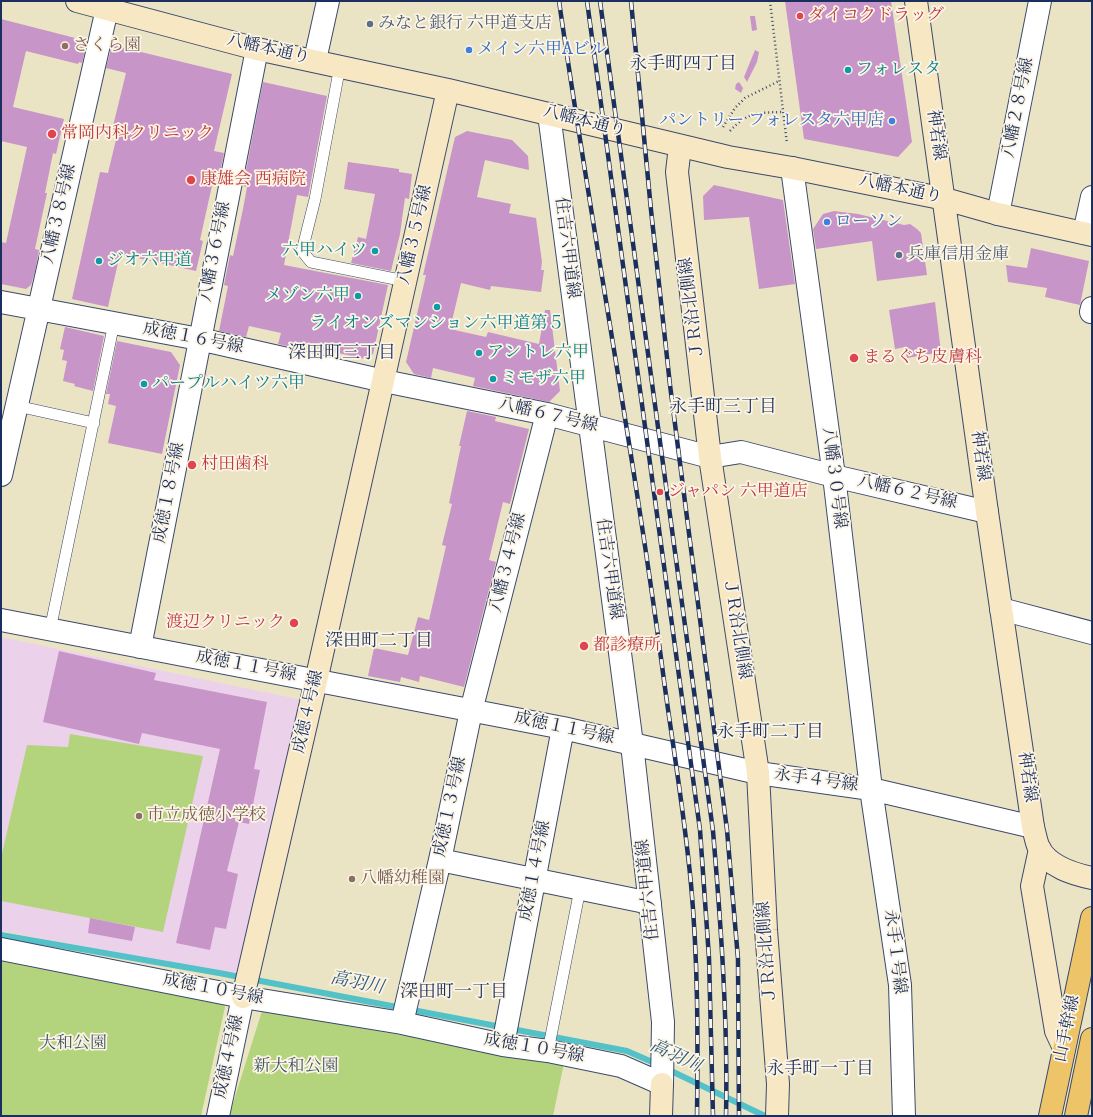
<!DOCTYPE html>
<html>
<head>
<meta charset="utf-8">
<style>
  body { margin:0 }
  #map { position:relative; width:1093px; height:1117px; overflow:hidden; background:#ebe4c4; font-family:"IM FELL DW Pica",serif }
  canvas { display:block }
  .frame { position:absolute; inset:0; border:2px solid #1b2f5e; pointer-events:none }
</style>
</head>
<body>
<div id="map">
<canvas width="1093" height="1117"></canvas>
<div class="frame"></div>
</div>
<script>
const ctx = document.querySelector('canvas').getContext('2d');
ctx.lineJoin = 'round';
function paint(path, color) { ctx.fillStyle = color; ctx.fill(path, 'evenodd'); }
function strokePath(path, color, width, dash) { ctx.strokeStyle = color; ctx.lineWidth = width; ctx.lineCap = dash ? 'butt' : 'round'; ctx.setLineDash(dash || []); ctx.stroke(path); }
function label(font, color, halo, rows, align = 'center') {
  ctx.font = font + ' "IM FELL DW Pica","Noto Serif JP",serif'; ctx.lineWidth = 3.5; ctx.setLineDash([]); ctx.textBaseline = 'middle'; ctx.strokeStyle = halo; ctx.fillStyle = color; for (const [text, x, y, turn = 0] of rows) {
    ctx.save(); ctx.translate(x, y); ctx.rotate((+turn || 0) * Math.PI / 180); ctx.textAlign = isNaN(turn) ? turn : align; if (halo) ctx.strokeText(text, 0, 0); ctx.fillText(text, 0, 0); ctx.restore();
  }
}
paint(new Path2D(`
  M 1,637 L 302,700 L 244,976 L 1,931 Z`), '#ecd1eb');
paint(new Path2D(`
  M 70,734 L 203,756 L 163,932 L 1,901 L 1,858 L 27,745 L 68,747 Z
  M 1,958 L 219,998 L 225,1007 L 201,1116 L 1,1116 Z
  M 262,1011 L 564,1063 L 553,1116 L 229,1116 Z`), '#b3d47c');
strokePath(new Path2D(`
  M 1,935 L 219,973 L 627,1051 L 659,1065
  M 667,1069 L 765,1116`), '#53c1c8', 6);
paint(new Path2D(`
  M 785,1 L 891,1 L 912,142 L 898,157 L 804,139 Z
  M 750,16 L 755,16 L 757,30 L 752,31 Z
  M 1,19 L 87,41 L 82,63 L 79,62 L 78,64 L 26,51 L 13,107 L 64,119 L 56,154 L 53,153 L 45,193 L 47,193 L 35,249 L 39,250 L 35,271 L 31,285 L 26,289 L 1,284 L 1,242 L 6,243 L 27,147 L 1,141 Z
  M 112,45 L 232,74 L 214,151 L 224,153 L 218,182 L 213,181 L 200,240 L 203,241 L 196,271 L 120,254 L 108,307 L 72,299 L 100,172 L 108,173 L 119,127 L 113,126 L 126,73 L 106,68 Z
  M 755,50 L 759,52 L 757,62 L 747,82 L 744,77 Z
  M 263,82 L 327,96 L 308,197 L 297,195 L 284,265 L 388,285 L 373,354 L 365,359 L 307,346 L 306,350 L 278,344 L 281,333 L 249,326 L 246,337 L 219,331 L 228,286 L 224,285 L 230,255 L 233,256 L 243,209 L 247,187 L 243,186 Z
  M 739,82 L 743,88 L 741,93 L 735,89 L 736,84 Z
  M 467,131 L 512,140 L 528,156 L 529,170 L 485,160 L 477,197 L 511,204 L 509,213 L 536,218 L 542,262 L 541,270 L 544,270 L 541,292 L 491,286 L 490,290 L 461,283 L 450,329 L 486,337 L 488,332 L 539,344 L 545,310 L 550,310 L 560,391 L 549,402 L 473,386 L 475,378 L 433,368 L 431,378 L 414,374 L 406,362 L 426,275 L 423,275 L 455,137 Z
  M 348,162 L 399,169 L 399,172 L 412,174 L 409,199 L 405,198 L 400,234 L 391,271 L 351,263 L 358,237 L 366,239 L 375,194 L 344,189 Z
  M 714,185 L 783,200 L 795,284 L 759,289 L 749,217 L 704,220 L 703,196 Z
  M 834,211 L 858,214 L 904,225 L 910,224 L 917,229 L 921,233 L 927,275 L 877,281 L 872,241 L 816,249 L 813,229 L 823,214 Z
  M 1031,248 L 1089,261 L 1080,305 L 1045,297 L 1047,288 L 1008,282 L 1006,265 L 1027,268 Z
  M 935,302 L 941,352 L 907,358 L 905,347 L 895,349 L 889,310 Z
  M 65,327 L 104,336 L 93,391 L 74,386 L 75,384 L 63,381 L 67,361 L 62,360 L 64,350 L 60,349 Z
  M 117,341 L 171,352 L 180,365 L 162,454 L 108,443 L 116,406 L 108,404 L 110,394 L 106,394 Z
  M 467,411 L 496,417 L 495,421 L 529,429 L 510,504 L 503,502 L 489,560 L 496,562 L 464,687 L 420,676 L 419,682 L 401,677 L 400,682 L 368,676 L 374,648 L 408,655 L 418,617 L 429,620 L 446,546 L 442,545 L 452,504 L 449,503 L 461,446 L 459,446 Z
  M 59,651 L 156,673 L 154,680 L 267,702 L 254,769 L 260,770 L 249,824 L 239,822 L 227,871 L 238,874 L 226,929 L 215,927 L 210,950 L 176,943 L 220,749 L 142,733 L 139,744 L 43,722 Z
  M 90,918 L 135,927 L 132,941 L 88,933 Z`), '#c895c8');
const lane = new Path2D(`
  M 340,66 L 315,199 L 302,251 L 311,262 L 405,281
  M 17,406 L 94,423
  M 50,630 L 114,323
  M 548,1051 L 580,889`);
const street = new Path2D(`
  M 315,60 L 328,1
  M 792,168 L 834,476 L 871,789 L 900,985 L 904,1116
  M 998,214 L 1040,1
  M 1084,233 L 1092,197
  M 1,302 L 199,339 L 384,381 L 547,414 L 710,457 L 741,452 L 834,476 L 987,512
  M 1091,312 L 1092,308
  M 1,475 L 107,9
  M 1001,609 L 1092,633
  M 1,620 L 563,728 L 758,773 L 871,789 L 1033,827
  M 140,647 L 257,49
  M 440,860 L 650,903
  M 1,949 L 243,997 L 402,1023 L 440,860 L 471,711 L 547,414
  M 402,1023 L 503,1045 L 548,1051 L 621,1066 L 662,1084 L 663,1022 L 632,744 L 549,114
  M 503,1045 L 563,728
  M 218,1116 L 243,997`);
const secondary = new Path2D(`
  M 77,1 L 257,49 L 448,90 L 728,157 L 792,168 L 945,199 L 998,214 L 1092,235
  M 916,1 L 987,512 L 1033,827 C 1035,834 1036,842 1039,848 C 1049,867 1073,874 1092,878
  M 680,146 L 677,172 L 710,457 L 758,773 L 766,930 L 778,1084 L 777,1116
  M 1040,849 L 1032,886 L 1056,1031 L 1064,1048
  M 243,997 L 316,681 L 448,90
  M 661,1116 L 662,1084`);
const primary = new Path2D(`
  M 1050,1116 L 1092,918
  M 1076,1116 L 1092,1039`);
strokePath(lane, '#3a4a6d', 12);
strokePath(street, '#3a4a6d', 24);
strokePath(secondary, '#3a4a6d', 24);
strokePath(primary, '#3a4a6d', 24);
strokePath(new Path2D(`
  M 770,1 L 787,144
  M 723,127 L 735,108 L 745,98 L 779,81
  M 730,131 C 749,111 757,113 783,112`), '#3a4a6d', 2.5, [1, 3]);
strokePath(lane, '#fff', 11);
strokePath(street, '#fff', 22);
strokePath(secondary, '#f8e7c3', 22);
strokePath(primary, '#eec469', 22);
const rail = new Path2D(`
  M 559,1 C 592,231 635,458 665,688 C 674,753 685,819 691,884 C 698,961 698,1039 697,1116
  M 587,1 L 700,830 L 709,958 L 713,1116
  M 600,1 L 713,831 C 721,926 728,1021 726,1116
  M 631,1 L 651,210 L 670,385 L 727,830 L 738,959 L 739,1116`);
strokePath(rail, '#1b2f5e', 4.5);
strokePath(rail, '#fcf5e5', 3, [9]);
for (const [x, y, r, color] of [
  [800,16,4,"#e0444e"],
  [370,24,4,"#5c6f8a"],
  [65,46,4,"#8d6e63"],
  [469,50,4,"#3f7fe0"],
  [848,70,4,"#0f9aa8"],
  [892,121,4,"#3f7fe0"],
  [52,134,5,"#e0444e"],
  [191,180,5,"#e0444e"],
  [827,222,4,"#3f7fe0"],
  [375,251,4,"#0f9aa8"],
  [899,255,4,"#5c6f8a"],
  [99,261,4,"#0f9aa8"],
  [358,296,4,"#0f9aa8"],
  [437,307,4,"#0f9aa8"],
  [479,353,4,"#0f9aa8"],
  [854,358,5,"#e0444e"],
  [493,379,4,"#0f9aa8"],
  [144,384,4,"#0f9aa8"],
  [192,465,5,"#e0444e"],
  [660,492,4,"#e0444e"],
  [294,623,5,"#e0444e"],
  [584,646,5,"#e0444e"],
  [139,816,4,"#8d6e63"],
  [352,879,4,"#8d6e63"]
]) { const dot = new Path2D(); dot.arc(x, y, r, 0, 2 * Math.PI); ctx.fillStyle = color; ctx.fill(dot); strokePath(dot, '#fcf5e5', 1.5); }
label('17px', '#be3a42', '#fcf5e5', [
  ["ダイコクドラッグ",808,16],
  ["常岡内科クリニック",61,134],
  ["康雄会 西病院",200,180],
  ["まるぐち皮膚科",863,358],
  ["村田歯科",201,465],
  ["ジャパン 六甲道店",668,492],
  ["渡辺クリニック",285,623,"right"],
  ["都診療所",593,646]
], 'left');
label('17px', '#4e5e75', '#fcf5e5', [
  ["みなと銀行 六甲道支店",378,24],
  ["兵庫信用金庫",907,255]
], 'left');
label('17px', '#785e54', '#fcf5e5', [
  ["さくら園",73,46],
  ["市立成徳小学校",147,816],
  ["八幡幼稚園",360,879]
], 'left');
label('17px', '#1b2f5e', '#fcf5e5', [
  ["八幡本通り",268,50,13],
  ["八幡２８号線",1019,108,-79],
  ["八幡本通り",584,122,14],
  ["神若線",935,135,82],
  ["八幡本通り",900,190,12],
  ["八幡３８号線",60,214,-77],
  ["八幡３５号線",416,235,-77],
  ["住吉六甲道線",566,248,83],
  ["八幡３６号線",216,252,-79],
  ["ＪＲ沿北側線",693,308,-97],
  ["成徳１６号線",193,339,11],
  ["八幡６７号線",548,416,13],
  ["神若線",979,456,82],
  ["八幡３０号線",833,478,83],
  ["成徳１８号線",170,493,-79],
  ["八幡６２号線",907,493,13],
  ["八幡３４号線",509,563,-76],
  ["住吉六甲道線",608,569,82],
  ["ＪＲ沿北側線",736,629,81],
  ["成徳１１号線",246,667,11],
  ["成徳４号線",309,712,-77],
  ["成徳１１号線",564,729,12],
  ["神若線",1026,777,82],
  ["永手４号線",816,781,8],
  ["成徳１３号線",451,807,-78],
  ["成徳１４号線",536,871,-79],
  ["住吉六甲道線",649,890,-96],
  ["ＪＲ沿北側線",768,952,-94],
  ["永手１号線",894,952,83],
  ["成徳１０号線",213,990,11],
  ["山手幹線",1068,1029,-78],
  ["成徳１０号線",534,1049,10],
  ["成徳４号線",230,1057,-78]
]);
label('17px', '#366cbe', '#fcf5e5', [
  ["メイン六甲Aビル",477,50],
  ["パントリー フォレスタ六甲店",884,121,"right"],
  ["ローソン",835,222]
], 'left');
label('17px', '#0d838f', '#fcf5e5', [
  ["フォレスタ",856,70],
  ["六甲ハイツ",367,251,"right"],
  ["ジオ六甲道",107,261],
  ["メゾン六甲",350,296,"right"],
  ["ライオンズマンション六甲道第５",437,324,"center"],
  ["アントレ六甲",487,353],
  ["ミモザ六甲",501,379],
  ["パープルハイツ六甲",152,384]
], 'left');
label('17px', '#415866', '#fcf5e5', [
  ["大和公園",73,1044],
  ["新大和公園",296,1067]
]);
label('18px', '#1b2f5e', '#fcf5e5', [
  ["永手町四丁目",683,65],
  ["深田町三丁目",342,354],
  ["永手町三丁目",723,408],
  ["深田町二丁目",379,642],
  ["永手町二丁目",770,733],
  ["深田町一丁目",454,993],
  ["永手町一丁目",820,1070]
]);
label('italic 18px', '#2c5b7e', '#fcf5e5', [
  ["高羽川",357,984,11],
  ["高羽川",675,1057,25]
]);
</script>
</body>
</html>
